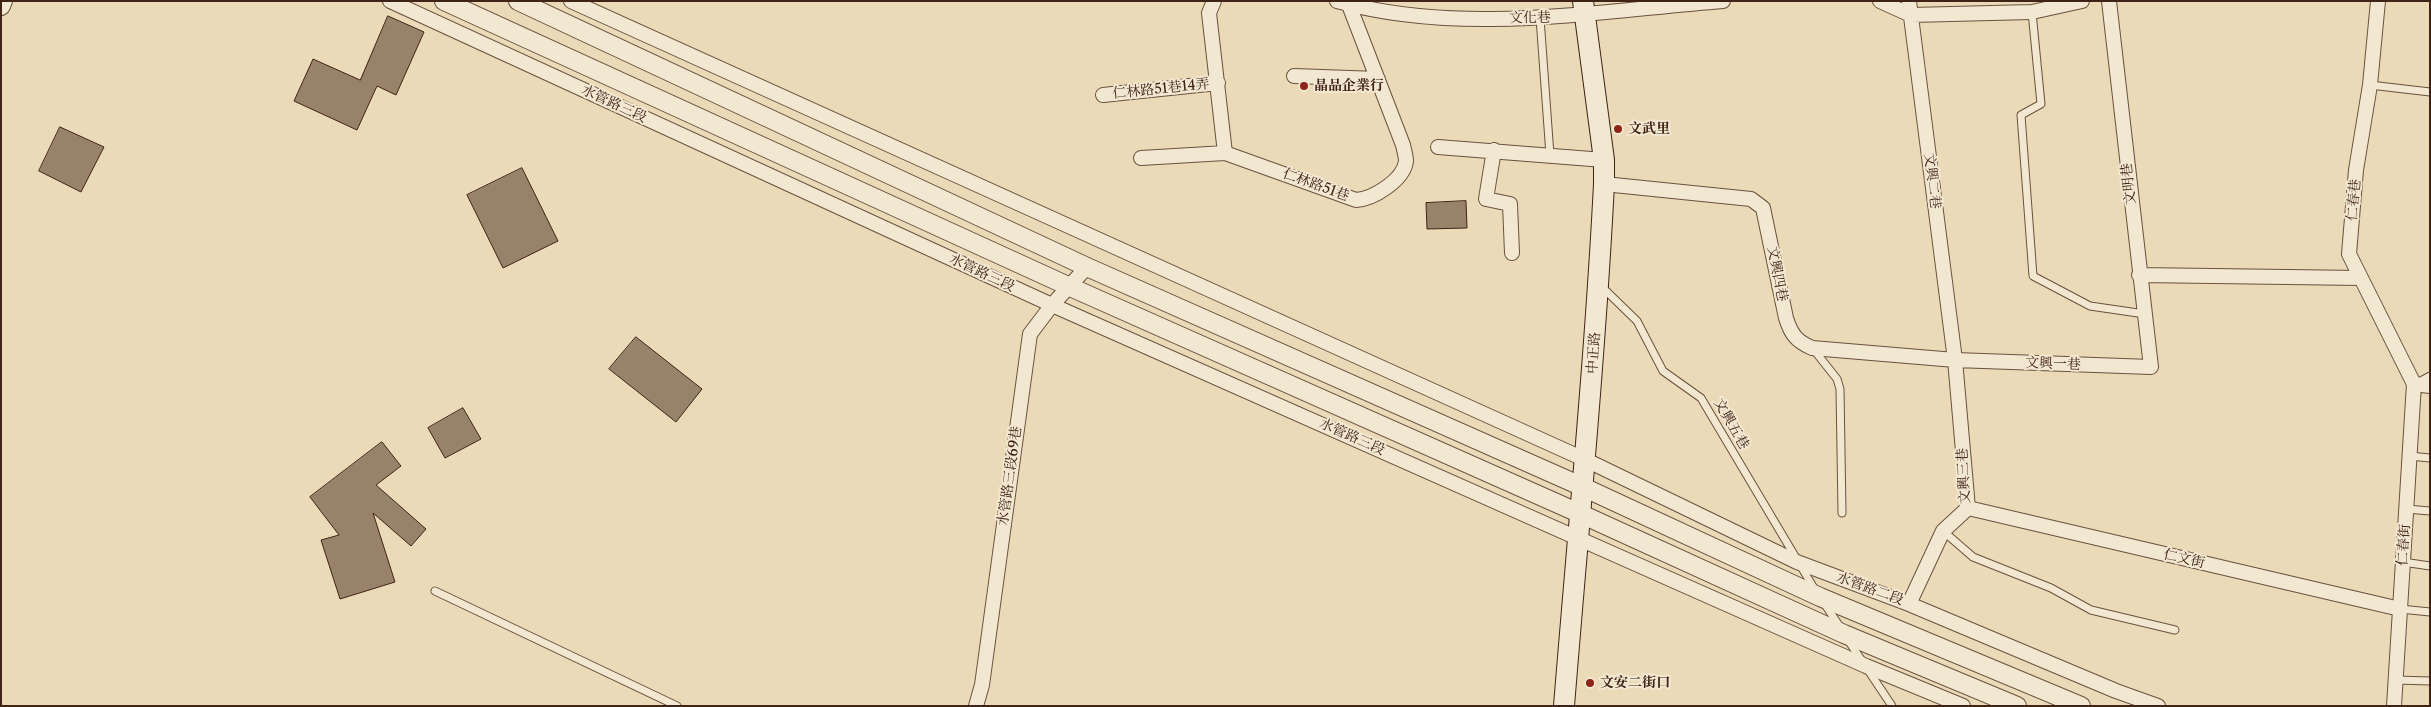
<!DOCTYPE html>
<html>
<head>
<meta charset="utf-8">
<style>
  body { margin:0 }
  #map { position:relative; width:2431px; height:707px; overflow:hidden; background:#ebdab7; font-family:"Libre Caslon Text",serif }
  canvas { display:block }
  .frame { position:absolute; inset:0; border:2px solid #3f2317; pointer-events:none }
</style>
</head>
<body>
<div id="map">
<canvas width="2431" height="707"></canvas>
<div class="frame"></div>
</div>
<script>
const ctx = document.querySelector('canvas').getContext('2d');
ctx.lineJoin = 'round';
function paint(path, color) { ctx.fillStyle = color; ctx.fill(path, 'evenodd'); }
function strokePath(path, color, width, dash) { ctx.strokeStyle = color; ctx.lineWidth = width; ctx.lineCap = dash ? 'butt' : 'round'; ctx.setLineDash(dash || []); ctx.stroke(path); }
function label(font, color, halo, rows, align = 'center') {
  ctx.font = font + ' "Libre Caslon Text","Noto Serif TC",serif'; ctx.lineWidth = 4; ctx.setLineDash([]); ctx.textBaseline = 'middle'; ctx.strokeStyle = halo; ctx.fillStyle = color; for (const [text, x, y, turn = 0] of rows) {
    ctx.save(); ctx.translate(x, y); ctx.rotate((+turn || 0) * Math.PI / 180); ctx.textAlign = isNaN(turn) ? turn : align; if (halo) ctx.strokeText(text, 0, 0); ctx.fillText(text, 0, 0); ctx.restore();
  }
}
const building = new Path2D(`
  M 388,16 L 424,32 L 396,95 L 377,86 L 357,130 L 294,101 L 313,59 L 360,80 Z
  M 60,127 L 104,147 L 81,192 L 39,171 Z
  M 522,168 L 558,241 L 503,268 L 467,195 Z
  M 1466,201 L 1467,228 L 1427,229 L 1426,203 Z
  M 636,337 L 702,389 L 676,422 L 609,369 Z
  M 463,408 L 481,439 L 445,458 L 428,428 Z
  M 382,442 L 401,466 L 376,485 L 426,529 L 411,546 L 373,513 L 395,582 L 340,599 L 321,540 L 339,535 L 310,497 Z`);
paint(building, '#98826a');
strokePath(building, '#3f2317', 1);
const service = new Path2D(`
  M 2032,12 L 2041,104 L 2021,115 L 2033,276 L 2090,306 L 2145,314
  M 1540,18 L 1550,155
  M 2370,85 L 2430,92
  M 1601,286 L 1637,321 L 1663,371 L 1701,398 L 1815,590
  M 1814,350 L 1837,379 L 1840,389 L 1842,513
  M 2417,383 L 2430,376
  M 2409,456 L 2430,458
  M 2406,509 L 2430,511
  M 1943,531 L 1973,557 L 2051,588 L 2091,610 L 2175,630
  M 2403,562 L 2430,566
  M 435,591 L 677,706
  M 1824,603 L 1840,627
  M 2400,609 L 2430,612
  M 1848,640 L 1892,706
  M 2396,680 L 2430,681`);
const minor = new Path2D(`
  M 390,1 L 1052,305 L 1866,666 L 1963,706
  M 571,1 L 1586,460 L 1797,562 L 1909,604 L 2116,691 L 2158,706
  M 1214,1 L 1209,13 L 1225,153 L 1356,200 C 1373,199 1404,180 1406,161 C 1406,156 1404,150 1403,145 L 1349,5
  M 1337,1 C 1461,36 1597,11 1723,1
  M 1880,1 L 1911,15 L 2032,12 L 2082,1
  M 1909,1 L 1955,360 L 1968,508 L 1943,531 L 1909,604
  M 2378,1 L 2370,85 L 2356,170 L 2349,254 L 2414,384 L 2394,706
  M 1294,76 L 1378,79
  M 1103,95 L 1218,83
  M 1438,147 L 1604,160
  M 1494,150 L 1486,199 L 1510,204 L 1512,253
  M 1141,158 L 1225,153
  M 1604,184 L 1751,199 L 1763,208 L 1786,318 C 1791,334 1796,341 1812,348 L 1955,360 L 2151,367 L 2109,1
  M 2139,275 L 2361,278
  M 2414,384 L 2430,386
  M 1968,508 L 2400,609
  M 976,706 L 982,685 L 1030,334 L 1052,305 L 1087,267`);
const tertiary = new Path2D(`
  M 444,1 L 1068,286 L 1581,514 L 1844,634 L 2017,706
  M 518,1 L 1087,267 L 1583,487 L 1820,597 L 2081,706
  M 1,6 L 3,1`);
const secondary = new Path2D(`
  M 1564,706 C 1578,532 1595,359 1604,184 L 1604,160 L 1583,1`);
strokePath(service, '#6a513f', 9);
strokePath(minor, '#6a513f', 16);
strokePath(tertiary, '#6a513f', 20);
strokePath(secondary, '#3f2317', 22);
strokePath(service, '#f2e7d0', 7);
strokePath(minor, '#f2e7d0', 14);
strokePath(tertiary, '#f2e7d0', 18);
strokePath(secondary, '#f2e7d0', 20);
for (const [x, y, r, color] of [
  [1304,86,5,"#8f2418"],
  [1618,129,5,"#8f2418"],
  [1590,683,5,"#8f2418"]
]) { const dot = new Path2D(); dot.arc(x, y, r, 0, 2 * Math.PI); ctx.fillStyle = color; ctx.fill(dot); strokePath(dot, '#f2e7d0', 2); }
label('14px', '#3f2317', '#f2e7d0', [
  ["文化巷",1530,18,-1],
  ["仁林路51巷14弄",1161,89,-6],
  ["水管路三段",614,104,25],
  ["文興二巷",1932,181,83],
  ["文明巷",2129,184,-96],
  ["仁林路51巷",1316,185,20],
  ["仁春巷",2354,200,-85],
  ["水管路三段",982,273,25],
  ["文興四巷",1777,274,79],
  ["中正路",1594,353,-86],
  ["文興一巷",2053,364,2],
  ["文興五巷",1731,424,60],
  ["水管路三段",1352,437,24],
  ["水管路三段69巷",1010,476,-82],
  ["文興三巷",1964,476,-93],
  ["仁春街",2404,545,-86],
  ["仁文街",2184,559,13],
  ["水管路二段",1870,589,20]
]);
label('bold 14px', '#3f2317', '#f2e7d0', [
  ["晶品企業行",1314,86],
  ["文武里",1628,129],
  ["文安二街口",1600,683]
], 'left');
</script>
</body>
</html>
